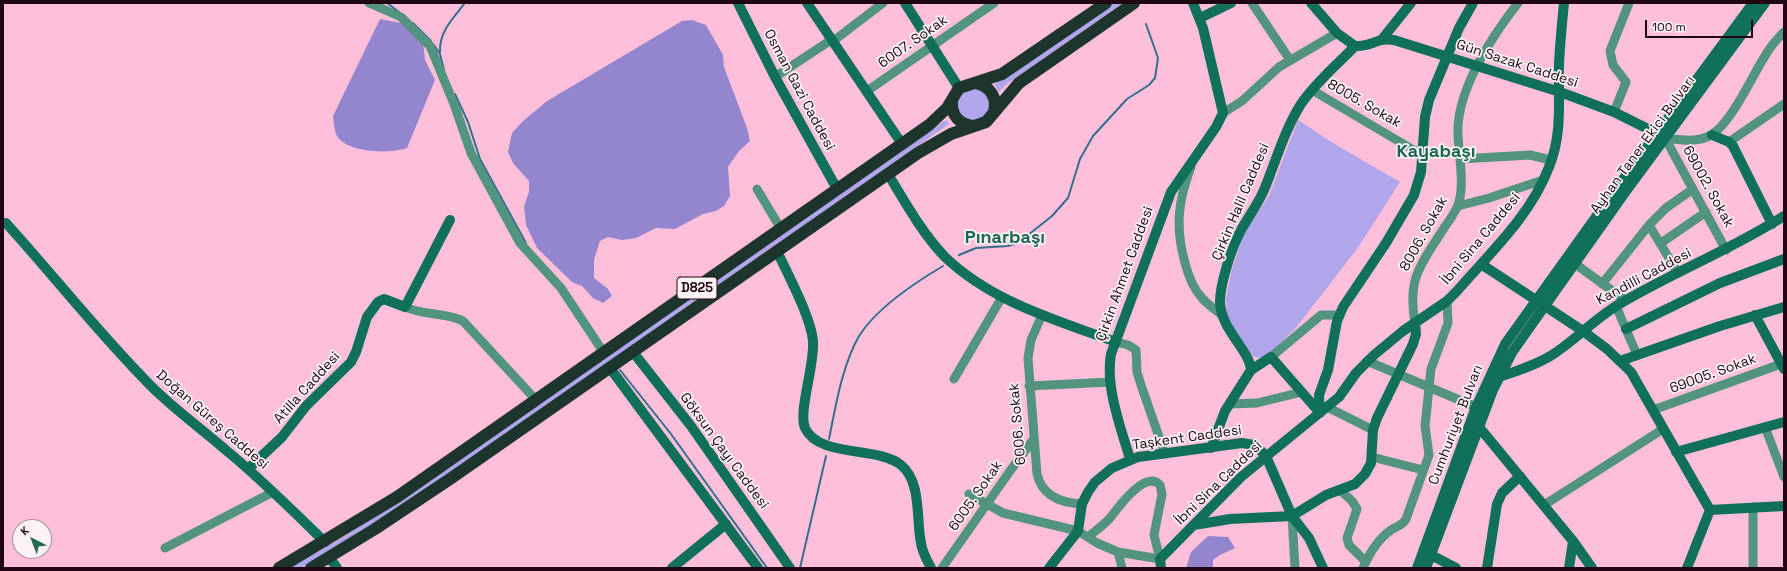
<!DOCTYPE html>
<html>
<head>
<meta charset="utf-8">
<style>
  body { margin:0 }
  #map { position:relative; width:1787px; height:571px; overflow:hidden; background:#fdbfd9; font-family:"Space Grotesk",sans-serif }
  canvas { display:block }
  .frame { position:absolute; inset:0; border:4px solid #200613; pointer-events:none }
  .north { position:absolute; left:12px; top:519px; width:40px; height:40px; box-sizing:border-box; background:#faf2f5; border:1px solid #a3949b; border-radius:50%; rotate:318deg; font-size:11px; font-weight:700; line-height:16px; text-align:center; color:#200613 }
  .north::after { content:''; display:block; margin:auto; width:14px; height:18px; background:#286856; clip-path:polygon(50% 0,100% 100%,50% 72%,0 100%) }
  .scale { position:absolute; left:1645px; top:20px; width:108px; height:18px; box-sizing:border-box; border:2px solid #200613; border-top:0; padding-left:5px; font-size:12px; line-height:14px; white-space:nowrap; color:#200613; -webkit-text-stroke:3px #faf2f5; paint-order:stroke }
</style>
</head>
<body>
<div id="map">
<canvas width="1787" height="571"></canvas>
<div class="frame"></div>
<div class="north">K</div>
<div class="scale">100 m</div>
</div>
<script>
const ctx = document.querySelector('canvas').getContext('2d');
ctx.lineJoin = 'round';
function paint(path, color) { ctx.fillStyle = color; ctx.fill(path, 'evenodd'); }
function strokePath(path, color, width, dash) { ctx.strokeStyle = color; ctx.lineWidth = width; ctx.lineCap = dash ? 'butt' : 'round'; ctx.setLineDash(dash || []); ctx.stroke(path); }
function label(font, color, halo, rows, align = 'center') {
  ctx.font = font + ' "Space Grotesk",sans-serif'; ctx.lineWidth = 3.5; ctx.setLineDash([]); ctx.textBaseline = 'middle'; ctx.strokeStyle = halo; ctx.fillStyle = color; for (const [text, x, y, turn = 0] of rows) {
    ctx.save(); ctx.translate(x, y); ctx.rotate((+turn || 0) * Math.PI / 180); ctx.textAlign = isNaN(turn) ? turn : align; if (halo) ctx.strokeText(text, 0, 0); ctx.fillText(text, 0, 0); ctx.restore();
  }
}
paint(new Path2D(`
  M 1114,3 L 1123,3 L 1007,84 L 999,92 L 994,84 Z
  M957 104a16 16 0 1 1 32 0a16 16 0 1 1-32 0Z
  M 1298,120 L 1333,143 L 1400,182 L 1357,249 L 1295,329 L 1267,356 L 1260,358 L 1251,356 L 1227,316 L 1226,298 L 1231,273 L 1243,235 L 1269,196 Z
  M 944,121 L 948,121 L 949,124 L 442,478 L 331,551 L 301,568 L 289,568 L 344,537 L 396,503 Z`), '#b1a5eb');
paint(new Path2D(`
  M 380,19 L 406,24 L 423,42 L 425,60 L 435,80 L 407,148 C 389,154 355,153 340,140 C 334,134 334,124 333,116 Z
  M 692,20 L 706,25 L 723,55 L 724,67 L 747,128 L 750,141 L 739,151 L 728,167 L 730,196 L 724,206 L 716,211 L 703,214 L 675,229 L 656,228 L 636,238 L 622,240 L 608,237 L 600,241 L 594,260 L 594,278 L 608,289 L 612,296 L 603,303 L 593,298 L 582,286 L 572,282 L 537,248 L 526,225 L 524,206 L 529,192 L 529,181 L 513,163 L 508,152 L 512,133 L 522,122 L 547,101 L 682,21 Z
  M 1208,536 L 1228,537 L 1235,548 L 1220,555 L 1213,560 L 1213,568 L 1186,568 L 1191,552 Z`), '#9386ce');
strokePath(new Path2D(`
  M 387,3 L 399,12
  M 413,23 L 431,41
  M 434,45 L 440,54 L 444,70
  M 440,52 C 439,32 453,18 465,3
  M 455,94 L 468,122 L 480,159 L 526,243
  M 959,255 L 976,248 L 1008,246 L 1018,243 L 1052,216 L 1068,198 L 1080,159 L 1093,136 L 1127,99 L 1149,85 L 1155,78 L 1158,58 L 1146,24
  M 620,370 L 671,434 L 767,568
  M 829,439 C 836,405 842,366 859,336 C 876,309 916,282 943,266
  M 800,568 L 826,456`), '#356e8f', 2);
strokePath(new Path2D(`
  M 369,3 L 401,17 L 430,46 L 454,104 L 471,153 L 520,243 L 561,288 L 604,353
  M 1252,3 L 1290,60
  M 832,42 L 883,3
  M 775,77 L 831,40
  M 1312,90 L 1422,155
  M 867,91 L 994,3
  M 1614,112 L 1626,82 L 1613,65 L 1610,51 L 1629,3
  M 1223,113 L 1242,101 L 1279,67 L 1337,33
  M 1665,138 C 1681,140 1697,143 1711,135 C 1731,124 1752,76 1765,56 C 1770,47 1777,39 1784,32
  M 1665,138 L 1726,250
  M 1729,142 L 1784,104
  M 1460,159 L 1530,155 L 1551,160
  M 1191,167 C 1178,201 1175,227 1185,263 C 1188,275 1193,288 1202,298 C 1208,305 1216,310 1223,316
  M 757,189 L 781,229
  M 1458,206 L 1489,198 L 1543,180
  M 1649,225 L 1678,273
  M 1661,243 L 1706,212
  M 1574,263 L 1625,300
  M 1602,284 L 1649,225 L 1666,208 L 1693,189
  M 1616,306 L 1637,355
  M 405,307 C 425,316 446,312 463,321 L 536,400
  M 1042,315 L 1031,340 L 1028,358 L 1037,474 C 1042,496 1061,503 1082,504
  M 1415,323 C 1407,277 1421,265 1444,228 C 1449,221 1455,213 1458,205 C 1466,183 1457,150 1458,127 C 1460,85 1493,35 1518,3
  M 1116,342 L 1128,345 L 1136,350 L 1137,372 L 1141,385 L 1165,454
  M 1271,357 L 1321,315 L 1339,315
  M 1367,361 L 1476,407
  M 954,379 L 1002,297
  M 1029,386 L 1111,382
  M 1230,404 L 1257,403 L 1302,392
  M 1327,407 L 1373,430
  M 1653,410 L 1781,364
  M 1765,427 L 1784,477
  M 1372,457 L 1423,470
  M 1340,490 L 1352,501 L 1357,509 L 1347,538 L 1349,545 L 1366,562
  M 969,494 L 1003,513 L 1078,531 L 1097,543 L 1118,552 L 1160,559 L 1154,535 L 1162,494 L 1160,485 C 1145,469 1117,509 1110,518 C 1104,525 1095,531 1088,537
  M 1544,505 L 1663,429
  M 1292,516 L 1295,568
  M 165,548 L 273,492
  M 1118,552 L 1122,568
  M 942,568 L 1010,471 L 1033,440
  M 1363,568 C 1369,554 1378,539 1391,530 C 1397,526 1402,526 1406,519 L 1429,455 L 1425,426 L 1431,369 L 1448,323 L 1447,301
  M 1753,568 L 1753,507`), '#52947f', 9);
strokePath(new Path2D(`
  M 738,3 L 775,77 L 837,189
  M 807,3 L 902,144
  M 905,3 L 959,88
  M 1311,3 L 1337,33 L 1355,46 C 1373,47 1376,37 1394,40 L 1560,92 L 1614,112 L 1662,136
  M 1200,18 L 1231,3
  M 1383,38 L 1411,3
  M 1712,135 L 1729,142 L 1733,146 L 1772,224
  M 888,174 C 905,202 922,233 945,257 C 992,302 1056,320 1116,342
  M 6,223 C 55,277 100,335 151,386 C 175,410 202,429 227,451 C 261,479 293,511 325,542
  M 777,251 C 788,275 811,317 813,341 C 815,364 798,412 805,428 C 819,458 878,446 901,465 C 922,482 916,520 921,543 C 922,552 927,560 931,568
  M 1481,264 L 1583,331 L 1607,349 L 1631,372 L 1710,510 L 1687,568
  M 1755,315 L 1784,369
  M 1626,329 L 1720,283 L 1784,259
  M 633,352 L 691,426 L 790,568
  M 1620,361 L 1720,326 L 1784,307
  M 610,368 L 758,568
  M 1251,370 L 1271,357 L 1320,413 L 1319,395 L 1328,370 L 1337,321 L 1343,307 L 1386,243 L 1414,195 L 1421,172 L 1425,117 L 1429,100 L 1459,28 L 1473,3
  M 1499,377 C 1517,371 1536,365 1552,355 C 1577,339 1597,316 1623,302 C 1676,271 1732,249 1784,216
  M 1479,427 L 1573,541 L 1569,568
  M 1211,448 L 1225,411 L 1251,370 C 1249,349 1221,330 1220,302 C 1220,283 1232,247 1241,230 C 1249,216 1258,204 1264,190 C 1276,161 1284,131 1301,104 C 1316,82 1337,65 1355,46
  M 1676,452 L 1784,422
  M 1130,459 C 1121,428 1105,387 1111,354 L 1171,192 L 1216,127 L 1223,113 L 1203,28 L 1193,3
  M 248,469 L 282,437 L 306,406 L 351,362 L 356,352 L 367,317 L 378,302 L 384,299 L 405,307 L 450,220
  M 1710,510 L 1784,506
  M 1194,525 L 1230,519 L 1292,516 L 1326,495 L 1355,484 L 1365,474 L 1371,463 L 1373,430 L 1377,418 L 1413,344 L 1416,334 L 1415,323
  M 1573,541 L 1592,568
  M 1431,555 L 1456,568
  M 329,557 L 337,568
  M 672,568 L 726,524
  M 1049,568 L 1078,531 L 1082,504 L 1088,492 L 1095,482 L 1112,468 L 1138,457 L 1242,443 L 1255,445 L 1266,456 L 1292,516 L 1309,538 L 1323,568
  M 1161,568 L 1160,559 L 1241,477 L 1339,397 L 1356,373 L 1374,355 L 1403,331 L 1447,301 L 1457,291 C 1491,252 1531,215 1549,167 C 1563,133 1558,99 1559,64 C 1560,44 1562,23 1564,3
  M 1417,568 L 1476,407 L 1505,344 L 1616,189 L 1753,3
  M 1426,568 L 1493,390 L 1513,351 L 1626,191 L 1765,3
  M 1487,568 L 1497,504 L 1502,493 L 1520,476`), '#107059', 10);
strokePath(new Path2D(`
  M 975,83 C 990,85 999,99 993,114
  M 952,101 C 951,115 959,124 973,126
  M 279,568 L 397,497 L 929,125 L 947,108 L 959,88 L 1002,74 L 1106,3
  M 311,568 L 375,529 L 450,479 L 918,153 L 951,134 L 986,122 L 1019,83 L 1134,3`), '#1d352d', 12);
for (const [x, y, w] of [
  [697,288,40]
]) { const box = new Path2D(); box.roundRect(x - w / 2, y - 11, w, 22, 3); ctx.fillStyle = '#faf2f5'; ctx.fill(box); strokePath(box, '#200613', 1); }
label('bold 13px', '#200613', null, [
  ["D825",697,288]
]);
label('14px', '#200613', '#faf2f5', [
  ["6007. Sokak",913,42,-35],
  ["Gün Sazak Caddesi",1517,64,18],
  ["Osman Gazi Caddesi",799,90,62],
  ["8005. Sokak",1364,104,30],
  ["Ayhan Taner Ekici Bulvarı",1643,145,-54],
  ["69002. Sokak",1708,187,61],
  ["Çirkin Halil Caddesi",1241,202,-67],
  ["8006. Sokak",1424,234,-61],
  ["İbni Sina Caddesi",1481,239,-50],
  ["Çirkin Ahmet Caddesi",1125,274,-70],
  ["Kandilli Caddesi",1644,277,-28],
  ["69005. Sokak",1713,374,-20],
  ["Atilla Caddesi",307,388,-48],
  ["Doğan Güreş Caddesi",212,420,41],
  ["6006. Sokak",1018,424,-95],
  ["Cumhuriyet Bulvarı",1456,425,-69],
  ["Taşkent Caddesi",1187,438,-8],
  ["Göksun Çayı Caddesi",724,451,54],
  ["İbni Sina Caddesi",1219,483,-44],
  ["6005. Sokak",976,496,-55]
]);
label('bold 18px', '#196652', '#faf2f5', [
  ["Kayabaşı",1436,152],
  ["Pınarbaşı",1005,238]
]);
</script>
</body>
</html>
